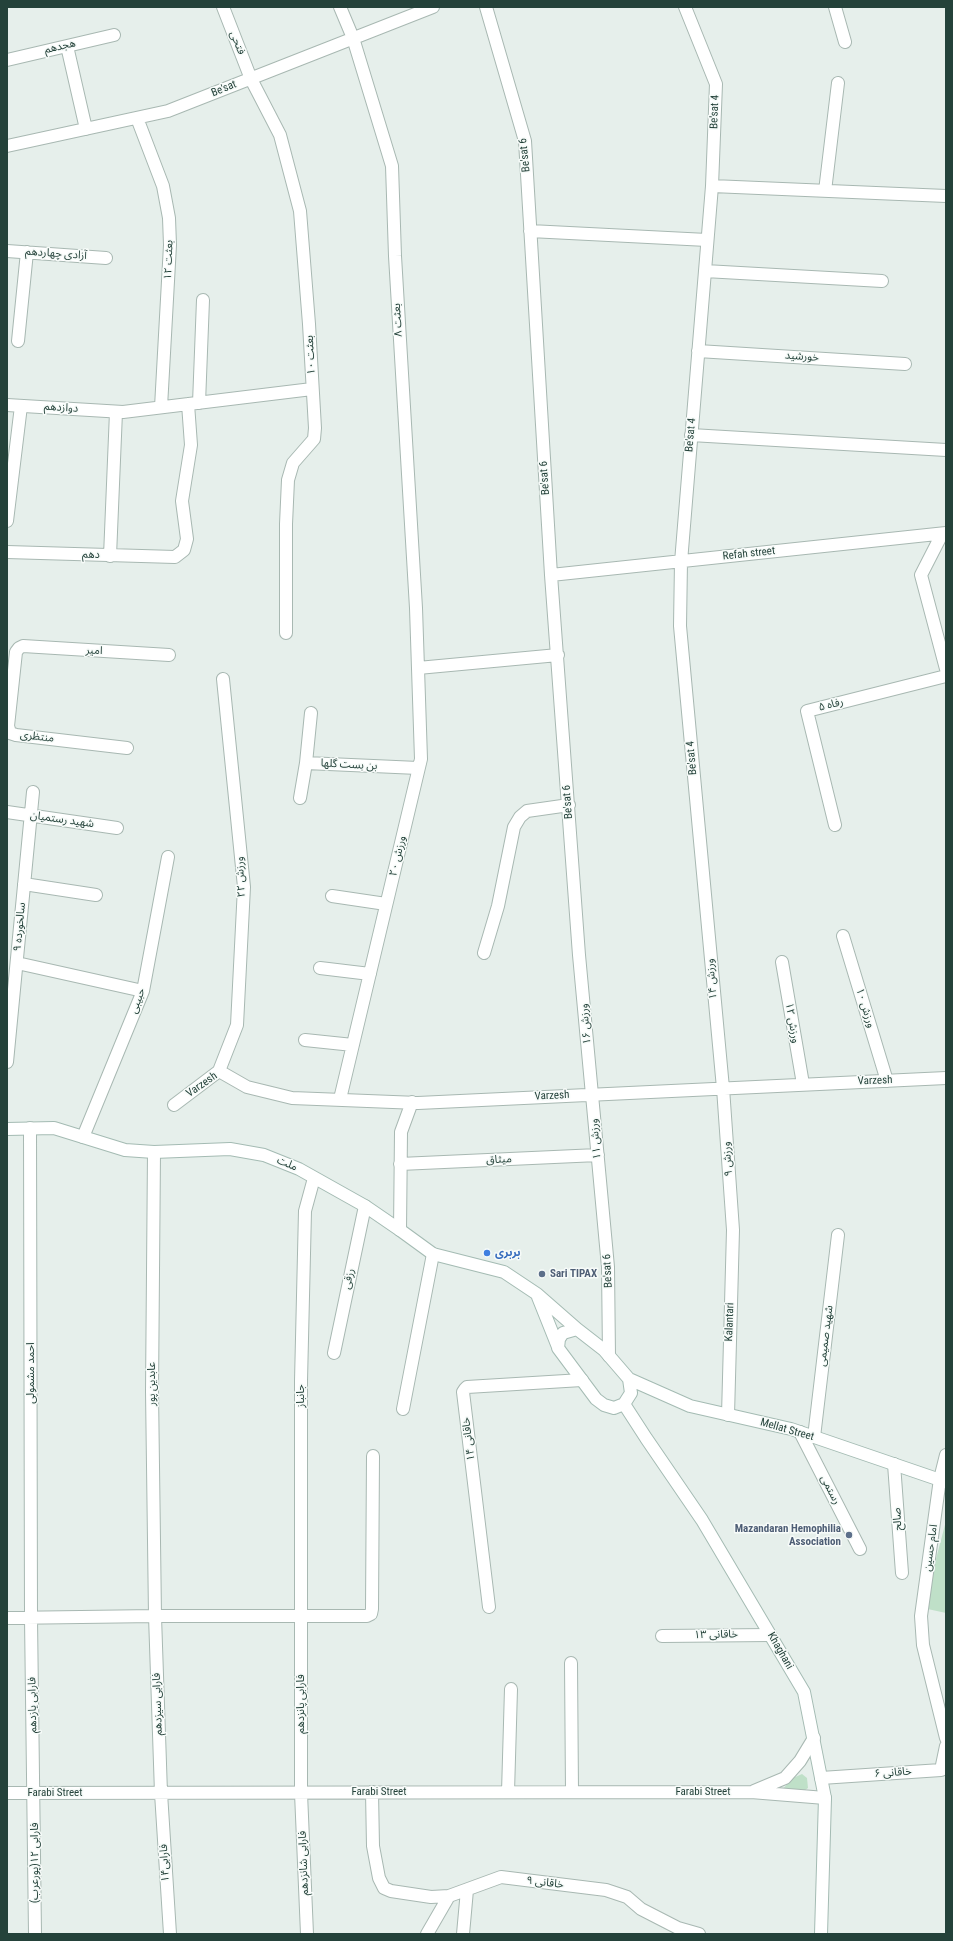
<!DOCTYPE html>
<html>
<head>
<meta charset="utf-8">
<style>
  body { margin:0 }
  #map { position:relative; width:953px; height:1941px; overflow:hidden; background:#e6efeb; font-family:"Roboto Condensed",sans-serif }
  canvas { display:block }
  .frame { position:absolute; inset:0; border:8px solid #24423a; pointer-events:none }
</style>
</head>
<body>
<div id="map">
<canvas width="953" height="1941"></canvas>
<div class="frame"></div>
</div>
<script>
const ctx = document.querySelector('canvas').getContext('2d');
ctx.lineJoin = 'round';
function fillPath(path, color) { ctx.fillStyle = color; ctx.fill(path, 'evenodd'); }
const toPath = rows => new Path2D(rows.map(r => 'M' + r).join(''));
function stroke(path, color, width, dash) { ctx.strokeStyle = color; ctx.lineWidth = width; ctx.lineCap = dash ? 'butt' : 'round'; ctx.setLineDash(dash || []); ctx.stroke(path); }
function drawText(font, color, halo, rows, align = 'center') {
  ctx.font = font + ' "Roboto Condensed","Noto Sans Arabic",sans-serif'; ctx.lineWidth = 3; ctx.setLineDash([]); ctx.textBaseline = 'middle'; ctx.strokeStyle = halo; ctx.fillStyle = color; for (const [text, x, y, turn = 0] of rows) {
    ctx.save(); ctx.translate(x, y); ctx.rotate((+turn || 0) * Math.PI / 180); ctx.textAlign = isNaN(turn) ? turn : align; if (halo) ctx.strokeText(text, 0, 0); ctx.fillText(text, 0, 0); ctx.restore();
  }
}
fillPath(toPath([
  [946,1521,946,1613,923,1608],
  [802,1774,807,1778,808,1788,801,1793,780,1792,793,1778]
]), '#bfe0c8');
const street = toPath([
  [223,7,251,79,280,135,300,211,309,324,315,428,314,439,293,463,288,480,286,524,286,633],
  [486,7,525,141,551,575,579,955,608,1267,609,1356],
  [685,7,716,84,712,186,681,562,680,626,723,1088,733,1230,728,1415],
  [835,7,845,42],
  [67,46,86,129],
  [7,60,114,35],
  [137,118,163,186,169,218,170,245,161,407],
  [7,146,168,111,433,7],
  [712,186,946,196],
  [825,191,838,83],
  [530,231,707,240],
  [7,251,106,258],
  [705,271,882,281],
  [18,341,27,252],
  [698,351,905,364],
  [199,403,203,300],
  [7,405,123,412,312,389],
  [691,435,946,450],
  [7,521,21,406],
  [942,534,921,575,946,669],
  [7,552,175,557,184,550,187,539,182,501,191,445,188,404],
  [110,556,116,412],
  [551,575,946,533],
  [418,668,558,655],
  [311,713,306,763,418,768],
  [127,748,16,735,10,733,8,726,16,652,19,648,23,646,169,655],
  [300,798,306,763],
  [7,812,117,828],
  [835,825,807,711,946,676],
  [24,884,96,895],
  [332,896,386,904],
  [843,936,887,1081],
  [484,953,498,906,514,827,520,817,527,811,569,805],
  [782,962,803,1084],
  [17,963,143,991],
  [320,968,370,974],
  [305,1040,353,1045],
  [7,1062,33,792],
  [219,1071,237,1025,244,887,223,679],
  [340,1099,421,759,416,608,395,256,392,166,353,38,340,7],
  [174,1105,219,1071,247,1087,292,1098,418,1103,946,1078],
  [30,1128,31,1618,35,1934],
  [83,1137,143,991,168,857],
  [154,1152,152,1391,155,1616,161,1793,170,1934],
  [400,1164,598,1155],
  [400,1230,401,1132,412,1102],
  [334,1353,365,1206],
  [403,1409,433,1254],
  [800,1432,860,1549],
  [814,1437,838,1235],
  [946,1455,940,1479,921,1616,923,1645,946,1738],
  [894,1464,902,1573],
  [489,1607,463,1392,465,1389,467,1387,582,1380],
  [7,1618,155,1616,367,1616,371,1614,372,1609,373,1456],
  [662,1636,770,1635],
  [571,1663,572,1792],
  [821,1778,941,1770,946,1746],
  [754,1791,785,1778,800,1761,814,1738],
  [372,1792,373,1846,379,1878,384,1888,391,1891,431,1897,449,1896,501,1877,606,1890,627,1897,641,1909,678,1928,699,1934],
  [508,1792,511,1689],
  [7,1793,751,1792,825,1798],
  [307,1934,301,1793,301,1381,305,1211,314,1178],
  [427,1934,449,1896],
  [463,1934,467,1890]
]);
const secondary = toPath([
  [7,1129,54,1128,125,1150,154,1152,230,1149,264,1155,299,1169,365,1206,400,1230,433,1254,504,1272,537,1294,577,1329],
  [538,1297,558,1347],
  [577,1329,604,1350,629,1379,631,1393,624,1404,614,1408,604,1405,596,1399,558,1348,559,1339,563,1333,577,1329],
  [629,1379,690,1406,791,1429,946,1482],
  [624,1404,646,1438,702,1520,804,1692,825,1798,821,1934]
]);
stroke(street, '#a8b8b2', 14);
stroke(secondary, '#a4bbb3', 14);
stroke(street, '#fff', 12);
stroke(secondary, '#fff', 12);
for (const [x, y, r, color] of [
  [487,1253,4,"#3f7fe0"],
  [542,1274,4,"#5c6f8a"],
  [849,1535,4,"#5c6f8a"]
]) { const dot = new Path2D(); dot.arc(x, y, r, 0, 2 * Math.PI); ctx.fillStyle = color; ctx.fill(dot); stroke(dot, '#f7fbf9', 1.5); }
drawText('11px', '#24423a', '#f7fbf9', [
  ["فتحی",237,43,68],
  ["هجدهم",60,47,-13],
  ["Be'sat",224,89,-22],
  ["Be'sat 4",715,112,-88],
  ["Be'sat 6",525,155,-96],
  ["آزادی چهاردهم",56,254,4],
  ["بعثت ۱۲",169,260,-88],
  ["بعثت ٨",398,320,-93],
  ["بعثت ۱۰",311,355,-93],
  ["خورشید",802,357,4],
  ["دوازدهم",61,408,4],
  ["Be'sat 4",691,435,-85],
  ["Be'sat 6",545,478,-94],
  ["Refah street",749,554,-6],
  ["دهم",91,555,2],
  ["امیر",94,651,3],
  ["رفاه ۵",831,705,-14],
  ["منتظری",37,737,7],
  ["Be'sat 4",692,758,-95],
  ["بن بست گلها",349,765,3],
  ["Be'sat 6",568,802,-94],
  ["شهید رستمیان",62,820,8],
  ["ورزش ۲۰",398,856,-77],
  ["ورزش ۲۲",241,877,-93],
  ["سالخورده ۹",20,927,-85],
  ["ورزش ۱۴",712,979,-95],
  ["حبیبی",138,1001,-70],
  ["ورزش ۱۰",865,1008,73],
  ["ورزش ۱۲",792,1023,80],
  ["ورزش ۱۶",586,1024,-95],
  ["Varzesh",875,1081,-2],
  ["Varzesh",202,1085,-35],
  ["Varzesh",552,1096,-3],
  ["ورزش ۱۱",596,1139,-95],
  ["ورزش ۹",728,1159,-94],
  ["میثاق",499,1160,-3],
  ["ملت",287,1164,23],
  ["Be'sat 6",608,1271,-93],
  ["رزقی",349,1279,-78],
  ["Kalantari",730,1322,-88],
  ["شهید صمیمی",826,1336,-83],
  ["احمد مشمولی",31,1373,-90],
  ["عابدین پور",152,1384,-90],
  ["جانباز",301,1396,-90],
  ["Mellat Street",787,1430,16],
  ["خاقانی ۱۴",469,1439,-97],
  ["رستمی",830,1490,63],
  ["صالح",898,1519,-94],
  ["امام حسین",931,1548,-82],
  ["خاقانی ۱۳",716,1635,-1],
  ["Khaghani",780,1651,60],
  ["فارابی سیزدهم",158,1704,-92],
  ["فارابی پانزدهم",301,1704,-90],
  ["فارابی یازدهم",33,1705,-91],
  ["خاقانی ۶",893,1773,-4],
  ["Farabi Street",379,1792],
  ["Farabi Street",703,1792],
  ["Farabi Street",55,1793],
  ["فارابی ۱۲(پورعرب)",35,1863,-90],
  ["فارابی۱۴‌",165,1863,-93],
  ["فارابی شانزدهم",304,1863,-92],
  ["خاقانی ٩",545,1883,7]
]);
drawText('bold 11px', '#366cbe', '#f7fbf9', [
  ["بربری",495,1253]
], 'left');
drawText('bold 11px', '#4e5e75', '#f7fbf9', [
  ["Sari TIPAX",550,1274],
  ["Mazandaran Hemophilia",841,1529,"right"],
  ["Association",841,1542,"right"]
], 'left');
</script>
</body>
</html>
